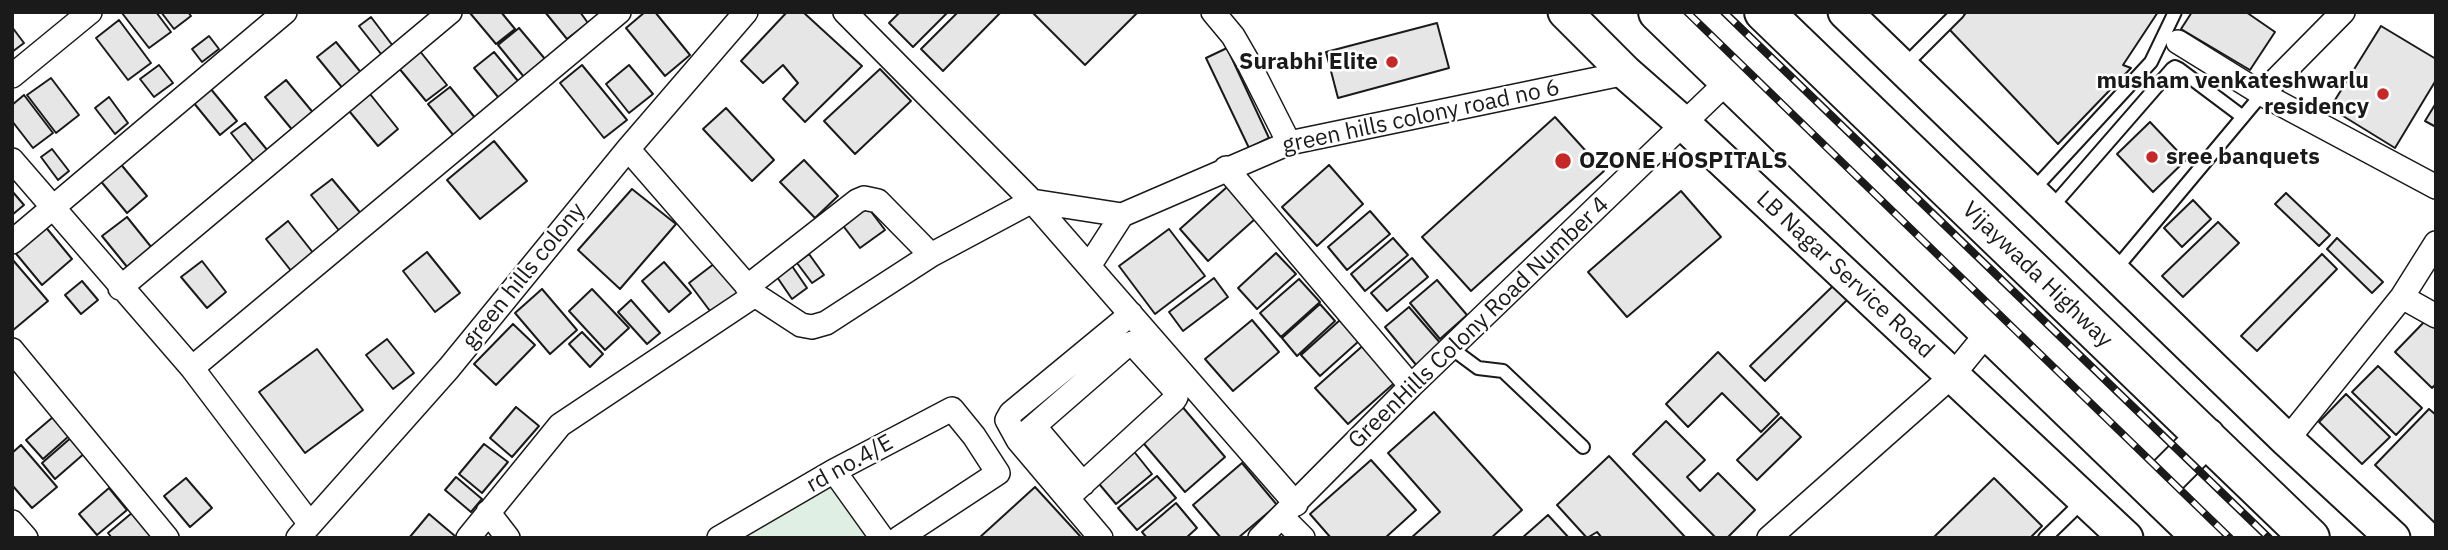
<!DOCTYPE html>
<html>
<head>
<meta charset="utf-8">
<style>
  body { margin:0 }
  #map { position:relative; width:2448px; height:550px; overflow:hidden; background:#fff; font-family:"IBM Plex Sans",sans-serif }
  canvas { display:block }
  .frame { position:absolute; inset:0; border:14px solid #1a1a1a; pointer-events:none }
</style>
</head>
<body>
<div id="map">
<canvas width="2448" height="550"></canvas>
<div class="frame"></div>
</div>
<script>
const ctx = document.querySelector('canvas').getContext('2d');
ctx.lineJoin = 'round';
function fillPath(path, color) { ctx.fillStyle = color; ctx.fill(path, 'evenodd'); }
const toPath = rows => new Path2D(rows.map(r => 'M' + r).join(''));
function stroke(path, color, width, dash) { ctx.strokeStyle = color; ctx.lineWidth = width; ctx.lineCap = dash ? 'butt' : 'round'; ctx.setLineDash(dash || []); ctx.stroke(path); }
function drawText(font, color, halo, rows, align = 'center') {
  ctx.font = font + ' "IBM Plex Sans",sans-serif'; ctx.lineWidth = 5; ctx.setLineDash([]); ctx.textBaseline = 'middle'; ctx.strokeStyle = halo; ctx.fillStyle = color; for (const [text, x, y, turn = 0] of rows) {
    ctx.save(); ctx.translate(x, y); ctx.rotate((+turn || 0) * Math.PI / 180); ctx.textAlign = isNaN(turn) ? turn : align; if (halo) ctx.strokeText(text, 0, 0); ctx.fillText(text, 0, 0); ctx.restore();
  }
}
const green = toPath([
  [830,481,871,538,731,538,830,481]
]);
fillPath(green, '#e0efe3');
stroke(green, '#6a6a6a', 2);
const building = toPath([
  [156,12,171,32,149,48,122,13,156,12],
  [161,12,188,12,191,16,174,29,161,12],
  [501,12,515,29,496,44,470,13,501,12],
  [545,12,580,12,588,23,567,39,545,12],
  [645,12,655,12,690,55,665,76,626,28,645,12],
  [787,12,803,12,862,66,805,122,783,99,798,83,783,65,763,83,741,61,787,12],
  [900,12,948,12,913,47,889,23,900,12],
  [958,12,1001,12,943,71,921,49,958,12],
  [1032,12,1138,12,1085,65,1032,12],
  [1967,12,2158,12,2123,65,2131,68,2058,144,1949,29,1967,12],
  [2192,12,2246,12,2275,32,2250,70,2181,29,2192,12],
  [371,17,396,50,385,59,359,26,371,17],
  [119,20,151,63,128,80,96,38,119,20],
  [1437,23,1449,68,1338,98,1326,52,1437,23],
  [2381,26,2436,59,2436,80,2395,148,2330,108,2381,26],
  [12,27,24,43,12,52,12,27],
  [519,28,545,59,524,77,498,45,519,28],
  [209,36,219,49,202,62,192,49,209,36],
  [336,42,363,75,344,90,317,57,336,42],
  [1227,48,1269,138,1249,148,1206,58,1227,48],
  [419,50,447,85,426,101,398,67,419,50],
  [494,52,523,87,503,103,474,68,494,52],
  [159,65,173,83,154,97,140,79,159,65],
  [582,65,627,120,604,138,560,83,582,65],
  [629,65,653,94,629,113,606,84,629,65],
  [880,69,911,101,855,154,824,121,880,69],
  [51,78,79,115,56,133,27,95,51,78],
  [286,80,315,115,294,132,265,97,286,80],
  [450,87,476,119,454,136,428,104,450,87],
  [210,88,237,121,220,135,193,102,210,88],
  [366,89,398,129,378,146,345,106,366,89],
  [24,95,53,133,33,148,12,121,12,105,24,95],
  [109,97,128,123,115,134,95,108,109,97],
  [2436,103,2436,127,2425,121,2436,103],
  [726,108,774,160,752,181,703,129,726,108],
  [1555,117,1604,171,1471,291,1422,237,1555,117],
  [2150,122,2186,160,2153,192,2117,154,2150,122],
  [245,123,268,151,254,162,231,133,245,123],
  [494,141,527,181,480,219,447,180,494,141],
  [52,149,69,171,58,180,41,157,52,149],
  [804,160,838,196,815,218,780,182,804,160],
  [119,162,147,196,127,213,99,179,119,162],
  [1329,165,1363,204,1317,246,1282,207,1329,165],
  [332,179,363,216,341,233,311,195,332,179],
  [1227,187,1255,219,1208,261,1180,229,1227,187],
  [632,189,676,224,620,289,578,250,632,189],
  [12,191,24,205,12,215,12,191],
  [1681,191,1721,237,1627,317,1588,272,1681,191],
  [2286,193,2330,235,2319,246,2275,204,2286,193],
  [2193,200,2211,219,2182,247,2164,228,2193,200],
  [866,205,885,230,860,248,841,223,866,205],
  [1370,211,1390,234,1347,270,1328,247,1370,211],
  [127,217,156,253,132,273,102,236,127,217],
  [288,221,314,254,292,272,266,239,288,221],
  [2218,222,2239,243,2183,297,2162,276,2218,222],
  [44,225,72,259,42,285,13,250,44,225],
  [1169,229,1205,276,1155,314,1119,266,1169,229],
  [1393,238,1408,255,1365,291,1351,274,1393,238],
  [2337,238,2383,282,2372,293,2327,249,2337,238],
  [427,252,460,293,435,312,403,271,427,252],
  [1276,253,1296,274,1257,309,1238,288,1276,253],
  [809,254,824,275,812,283,797,263,809,254],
  [2322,254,2337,269,2257,351,2241,336,2322,254],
  [1412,258,1428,277,1387,311,1371,293,1412,258],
  [12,259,48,301,12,331,12,259],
  [719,260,743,293,713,315,689,283,719,260],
  [202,261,226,292,207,308,181,277,202,261],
  [664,262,691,293,669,312,642,281,664,262],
  [792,266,807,288,792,299,777,277,792,266],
  [1214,278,1228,297,1183,331,1169,312,1214,278],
  [1299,279,1320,302,1281,337,1260,313,1299,279],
  [1437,280,1467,315,1440,339,1410,303,1437,280],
  [82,281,98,300,81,314,65,295,82,281],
  [1834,285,1848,299,1765,381,1750,366,1834,285],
  [542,289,577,330,550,354,515,313,542,289],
  [592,289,629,328,605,350,569,311,592,289],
  [631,300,660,333,647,344,618,312,631,300],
  [1320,304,1335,321,1297,356,1282,338,1320,304],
  [1409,307,1442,345,1417,366,1385,327,1409,307],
  [1252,320,1279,352,1233,391,1205,359,1252,320],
  [1340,320,1359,341,1320,376,1301,355,1340,320],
  [2426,320,2436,329,2436,384,2432,388,2395,352,2426,320],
  [513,324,535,345,496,385,474,364,513,324],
  [582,332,603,354,590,367,569,344,582,332],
  [387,339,414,373,393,389,366,355,387,339],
  [1367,342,1400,378,1348,424,1315,388,1367,342],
  [317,349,363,410,305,453,259,392,317,349],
  [1718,352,1779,414,1761,432,1722,393,1688,427,1666,404,1718,352],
  [2378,366,2422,408,2396,435,2352,392,2378,366],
  [2346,394,2390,437,2362,464,2319,422,2346,394],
  [1180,404,1225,457,1185,492,1139,438,1180,404],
  [516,407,539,426,512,457,490,438,516,407],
  [2429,409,2436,415,2436,524,2375,465,2429,409],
  [1434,412,1522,510,1491,538,1411,538,1440,512,1388,453,1434,412],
  [53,417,69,436,43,459,26,440,53,417],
  [1781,417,1801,437,1757,480,1737,460,1781,417],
  [1666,421,1705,460,1687,477,1700,491,1718,473,1755,510,1727,538,1716,538,1633,454,1666,421],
  [73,436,86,452,55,479,42,463,73,436],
  [484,444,508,462,482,493,459,474,484,444],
  [21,445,57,487,32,508,12,485,12,453,21,445],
  [1132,449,1152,474,1116,504,1095,479,1132,449],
  [1609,456,1686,538,1602,538,1597,532,1587,538,1557,505,1609,456],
  [1371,460,1416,510,1385,538,1331,538,1310,514,1371,460],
  [1242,463,1277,505,1238,538,1221,538,1193,505,1242,463],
  [1157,476,1176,498,1137,530,1118,508,1157,476],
  [456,477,482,499,471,512,445,490,456,477],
  [186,478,212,508,190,527,164,496,186,478],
  [1994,478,2042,526,2030,538,1933,538,1994,478],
  [1035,487,1080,536,1078,538,979,538,1035,487],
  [109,488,127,510,97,535,79,514,109,488],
  [1176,503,1197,528,1186,538,1147,538,1142,532,1176,503],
  [133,512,154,538,112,538,108,533,133,512],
  [429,514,455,536,454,538,409,538,429,514],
  [1548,515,1569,538,1522,538,1548,515]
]);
fillPath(building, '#e6e6e6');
stroke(building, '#1a1a1a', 2);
const lane = toPath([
  [1903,67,1958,12],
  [2032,191,2151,62,2175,12],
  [2051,208,2172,69,2175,67,2179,69,2243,117],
  [2114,271,2262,94],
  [1451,348,1478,368,1503,371,1583,447],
  [2045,538,2084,500]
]);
const street = toPath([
  [845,12,1032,201,1296,504],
  [1213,12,1233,36,1248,62,1289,143],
  [2178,42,2262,94,2436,187],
  [12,76,90,12],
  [2262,94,2343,12],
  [628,149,755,295,801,325,812,327,826,323,931,255,1032,201,1122,215],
  [12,160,192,368,310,524],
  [1226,168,1411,386],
  [12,242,285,12],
  [1089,266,1122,215,1289,143,1626,73],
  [747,287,857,201,864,198,878,201,931,255],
  [120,288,450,12],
  [2402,297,2436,316],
  [12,350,167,538],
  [192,368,619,12],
  [1034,426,1083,484],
  [1018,440,1126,346,1132,343,1173,388,1176,397,1174,400,1067,498],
  [2287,440,2402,297,2436,243],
  [834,471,882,538],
  [488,512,508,538],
  [1282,517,1303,538],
  [12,522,26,538],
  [298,538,449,368,628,149,746,12],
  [468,538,560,425,755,295],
  [719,538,834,471,952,409,974,436,998,473,899,538],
  [1101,538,1018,440,1007,420,1011,413,1131,314],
  [1260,538,1411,386,1729,80],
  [1769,538,1952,376,1988,332]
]);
const secondary = toPath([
  [1565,12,1626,73,1684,124,2126,538],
  [1845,12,2287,440,2393,538]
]);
const highway = toPath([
  [1658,12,2203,538],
  [1764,12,2310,538],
  [2154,489,2206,437]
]);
stroke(lane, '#1a1a1a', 16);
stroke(street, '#1a1a1a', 26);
stroke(secondary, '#1a1a1a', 37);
stroke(highway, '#1a1a1a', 42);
stroke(lane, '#fff', 12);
stroke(street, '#fff', 23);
stroke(secondary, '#fff', 33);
stroke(highway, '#fff', 38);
const rail = toPath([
  [1687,12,2230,538],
  [1724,12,2269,538]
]);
stroke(rail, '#1a1a1a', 8);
stroke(rail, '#fff', 5, [16]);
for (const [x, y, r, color] of [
  [1392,62,7,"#c62828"],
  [2383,94,7,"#c62828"],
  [2152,157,7,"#c62828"],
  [1563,161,9,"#c62828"]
]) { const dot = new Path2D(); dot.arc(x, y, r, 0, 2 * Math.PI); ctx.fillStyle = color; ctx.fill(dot); stroke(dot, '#fff', 2.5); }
drawText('bold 23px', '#1a1a1a', '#fff', [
  ["Surabhi Elite",1378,62],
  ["musham venkateshwarlu",2369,81],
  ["residency",2369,107],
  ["sree banquets",2166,157,"left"],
  ["OZONE HOSPITALS",1579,161,"left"]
], 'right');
drawText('23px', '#1a1a1a', '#fff', [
  ["green hills colony road no 6",1421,117,-12],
  ["LB Nagar Service Road",1845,275,43],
  ["Vijaywada Highway",2037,275,44],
  ["green hills colony",524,276,-51],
  ["GreenHills Colony Road Number 4",1479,323,-44],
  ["rd no.4/E",850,464,-29]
]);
</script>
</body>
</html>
